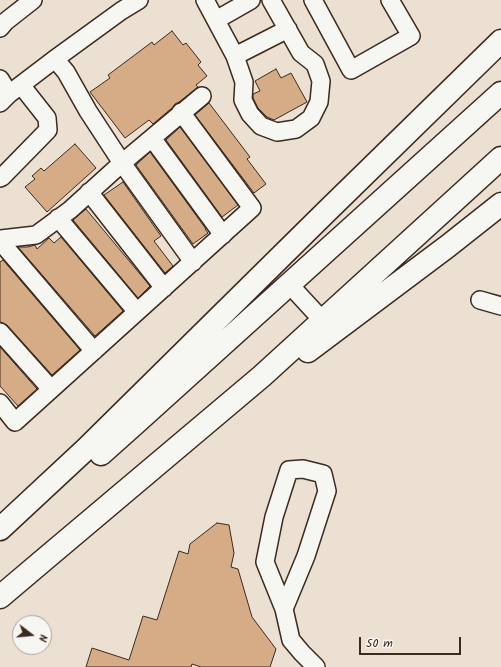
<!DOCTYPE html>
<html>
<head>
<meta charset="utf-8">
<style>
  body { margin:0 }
  #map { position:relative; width:501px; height:667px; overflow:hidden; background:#ece0d2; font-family:Kalam,sans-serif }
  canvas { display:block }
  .north { position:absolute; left:12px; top:615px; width:40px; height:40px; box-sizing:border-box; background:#f6f6f2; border:1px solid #aba49d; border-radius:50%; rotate:106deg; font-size:11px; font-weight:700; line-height:16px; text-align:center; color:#3b2a1e }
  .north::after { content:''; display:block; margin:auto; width:14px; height:18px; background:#3b2a1e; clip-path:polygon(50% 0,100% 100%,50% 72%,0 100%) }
  .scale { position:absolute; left:359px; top:637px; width:102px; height:18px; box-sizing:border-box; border:2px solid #3b2a1e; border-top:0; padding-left:5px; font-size:12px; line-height:14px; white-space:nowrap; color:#3b2a1e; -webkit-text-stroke:3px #f6f6f2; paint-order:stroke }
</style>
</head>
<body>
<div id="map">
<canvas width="501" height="667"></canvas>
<div class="north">N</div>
<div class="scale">50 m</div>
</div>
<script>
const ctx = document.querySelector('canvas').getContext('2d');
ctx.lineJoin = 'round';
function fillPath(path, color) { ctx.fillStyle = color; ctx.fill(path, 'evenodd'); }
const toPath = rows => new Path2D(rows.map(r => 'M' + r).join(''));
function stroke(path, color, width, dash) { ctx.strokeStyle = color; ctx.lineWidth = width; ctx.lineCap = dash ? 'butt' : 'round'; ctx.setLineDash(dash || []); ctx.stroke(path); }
const building = toPath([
  [172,31,183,45,186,43,201,62,198,65,207,76,196,85,198,87,179,102,175,104,172,108,153,124,149,120,125,138,90,92,110,78,108,75,152,42,154,45,172,31],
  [276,69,281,78,291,73,307,102,274,120,267,117,258,108,253,98,253,94,260,91,255,81,276,69],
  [209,103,250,157,247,159,266,184,254,193,195,115,209,103],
  [180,127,238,205,222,217,166,140,180,127],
  [75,144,96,168,47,212,25,187,35,179,32,176,41,168,44,171,75,144],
  [150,152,206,229,205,229,208,233,193,244,136,165,150,152],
  [123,182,161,236,154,241,173,266,165,273,104,195,123,182],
  [86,209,150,286,138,298,73,220,86,209],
  [61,237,123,311,95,336,18,247,28,247,35,245,37,249,49,238,54,243,61,237],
  [3,260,80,350,52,375,7,325,3,323,0,322,0,262,3,260],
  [0,347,37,389,18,406,0,386,0,347],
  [217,523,229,525,234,553,231,567,238,569,252,617,276,649,270,667,201,667,192,664,191,667,86,667,92,648,129,660,143,616,157,620,179,551,188,554,190,544,217,523]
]);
fillPath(building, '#d5ac86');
stroke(building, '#3b2a1e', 1);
const minor = toPath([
  [205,0,235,56,244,82,243,100,250,114,261,126,277,132,296,129,311,118,319,102,321,81,315,64,301,53,271,0],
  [313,0,351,70,411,36,390,0],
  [216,20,251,0],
  [0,28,5,22,33,0],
  [235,56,288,29],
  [55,59,66,72,88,111,122,163,193,262],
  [0,79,9,94],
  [0,103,9,94,55,59,121,11,139,0],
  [152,138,223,235],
  [0,178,2,177,48,130,47,118,21,85],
  [89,192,164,288],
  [58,218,137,312],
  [0,239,36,235,70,210,122,163,202,96],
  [0,241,94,351],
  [289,284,323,321],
  [480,300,501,306],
  [0,332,51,389],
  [0,403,15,422,252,208,181,112],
  [284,609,265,562,274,517,289,470,303,469,323,474,327,491,306,556,284,609,291,640,302,653,316,667]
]);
const highway = toPath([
  [308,351,448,246,501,204],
  [101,454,139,420,501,93],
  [0,529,86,449,326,212,501,41],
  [0,597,39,564,262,376,501,158]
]);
stroke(minor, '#3b2a1e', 20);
stroke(highway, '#3b2a1e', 25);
stroke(minor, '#f6f6f2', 17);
stroke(highway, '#f6f6f2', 22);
</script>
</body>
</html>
